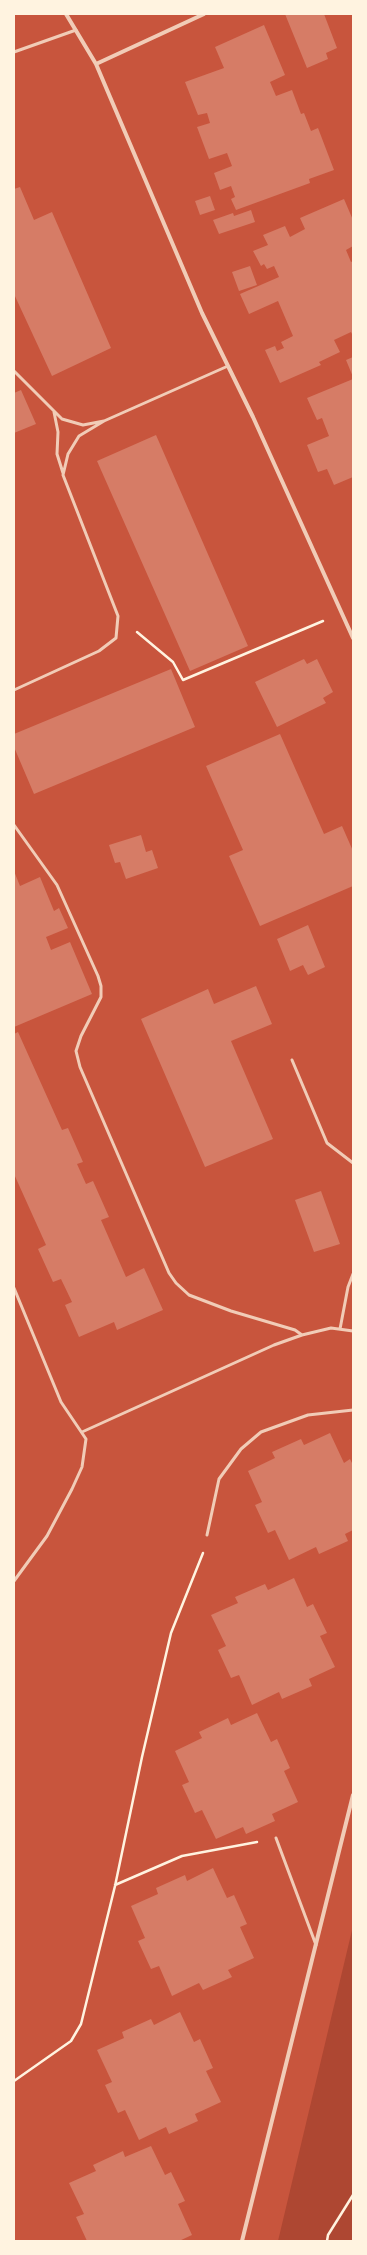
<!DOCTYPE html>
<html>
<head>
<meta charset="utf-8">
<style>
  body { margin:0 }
  #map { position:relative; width:367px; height:2255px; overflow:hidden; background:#c8553d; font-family:"Work Sans",sans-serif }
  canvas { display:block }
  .frame { position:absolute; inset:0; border:15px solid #fff3e0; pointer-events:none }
</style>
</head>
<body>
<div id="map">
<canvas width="367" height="2255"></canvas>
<div class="frame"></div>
</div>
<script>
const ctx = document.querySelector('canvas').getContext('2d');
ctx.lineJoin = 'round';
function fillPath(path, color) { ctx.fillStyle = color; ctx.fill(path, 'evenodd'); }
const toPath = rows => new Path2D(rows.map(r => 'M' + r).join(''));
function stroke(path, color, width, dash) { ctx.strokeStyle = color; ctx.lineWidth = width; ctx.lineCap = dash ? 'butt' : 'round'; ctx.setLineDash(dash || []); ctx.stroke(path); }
fillPath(toPath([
  [353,1926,353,2241,278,2241]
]), '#ae4732');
fillPath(toPath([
  [285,14,324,14,337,48,326,53,328,59,307,68],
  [264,25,285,75,270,82,276,96,292,90,301,114,304,113,311,131,318,128,334,170,309,179,310,183,236,210,231,199,235,197,231,186,220,190,214,173,232,166,227,153,209,159,197,127,210,123,207,113,198,115,185,82,224,68,215,47],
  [20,187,34,220,52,212,111,348,52,376,14,294,14,189],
  [210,196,215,210,200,215,195,201],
  [344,199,353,220,353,246,346,250,351,262,353,261,353,336,351,332,334,340,340,352,319,362,321,365,280,383,265,350,275,346,277,351,284,348,281,342,293,336,278,301,249,314,240,294,279,277,274,266,267,269,264,264,261,266,253,251,268,245,263,235,285,226,290,237,305,229,300,218],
  [251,210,255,222,219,234,213,220,233,213,234,216],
  [250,266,257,285,239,291,232,272],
  [353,357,353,377,346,360],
  [353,379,353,477,334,485,327,469,318,472,307,445,329,436,322,418,317,420,307,398],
  [21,390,36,424,14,433,14,393],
  [156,435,248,646,190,671,97,461],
  [304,659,307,664,317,659,333,692,323,698,326,703,277,727,255,682],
  [171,669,195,727,34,794,14,747,14,734],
  [280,734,324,834,342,826,353,851,353,886,260,926,229,856,243,850,206,766],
  [141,835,146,852,152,850,158,868,126,879,120,862,115,863,109,845],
  [14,871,20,886,40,877,54,911,59,908,68,928,46,937,51,950,70,942,92,994,14,1027],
  [308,925,325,967,308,975,303,965,290,971,277,939],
  [256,986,272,1024,231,1041,273,1139,205,1167,141,1019,208,989,214,1004],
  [18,1032,62,1130,68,1128,83,1162,77,1164,86,1184,93,1181,109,1217,101,1220,126,1277,144,1268,163,1310,117,1330,114,1322,79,1337,65,1305,72,1302,61,1279,53,1282,38,1249,46,1245,14,1174,14,1034],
  [321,1191,340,1244,314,1252,295,1200],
  [330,1433,344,1463,350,1459,353,1465,353,1530,345,1534,348,1541,319,1554,316,1547,289,1560,275,1530,268,1533,255,1505,262,1502,248,1471,275,1458,272,1452,301,1439,304,1445],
  [294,1578,307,1607,313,1604,327,1633,320,1636,335,1667,309,1679,312,1686,282,1699,279,1692,252,1705,239,1675,231,1678,218,1650,226,1646,211,1615,238,1603,235,1597,265,1584,268,1590],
  [257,1713,271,1742,277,1739,290,1768,284,1771,298,1802,272,1814,275,1821,246,1834,243,1827,216,1839,202,1810,195,1813,182,1785,189,1782,175,1751,202,1738,199,1732,228,1718,231,1725],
  [213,1868,227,1898,234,1895,247,1924,240,1927,254,1958,228,1970,232,1977,203,1990,199,1983,172,1996,159,1966,151,1969,138,1941,145,1938,131,1906,158,1894,156,1888,185,1875,187,1881],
  [180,2012,194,2042,200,2039,213,2068,206,2071,221,2102,195,2114,198,2121,169,2134,166,2127,139,2140,125,2110,118,2113,105,2085,112,2082,97,2050,124,2038,122,2032,151,2019,154,2025],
  [151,2146,165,2175,171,2172,185,2201,178,2204,192,2235,179,2241,87,2241,76,2217,84,2214,69,2183,96,2171,93,2165,123,2151,125,2157]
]), '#d67c66');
stroke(toPath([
  [137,632,173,662,183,680,323,621],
  [115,1885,182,1856,257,1842],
  [14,2081,71,2041,81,2024,115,1886,142,1757,171,1633,203,1553],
  [327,2241,328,2235,353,2195]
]), '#fff3e0', 2.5);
stroke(toPath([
  [14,52,76,30],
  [14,371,62,419,83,425,104,421,228,366],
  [54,412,58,432,57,454,63,473],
  [14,690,99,651,116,638,118,616,63,475,68,454,79,436,104,421],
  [14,825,57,885,98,976,101,986,101,997,81,1036,76,1051,80,1067,169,1273,176,1283,189,1295,231,1311,295,1330,302,1335],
  [292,1060,327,1143,353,1163],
  [14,1288,61,1402,86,1439,82,1467,72,1489,47,1536,14,1581],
  [340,1329,348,1287,353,1274],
  [82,1432,274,1345,302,1335,331,1328,353,1331],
  [207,1535,219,1479,241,1449,261,1432,308,1415,353,1410],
  [276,1838,316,1945]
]), '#f1ccb7', 3);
stroke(toPath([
  [66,14,96,64,202,313,253,417,353,638],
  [96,64,204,14],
  [242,2241,353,1795]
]), '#f1ccb7', 4);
</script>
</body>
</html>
